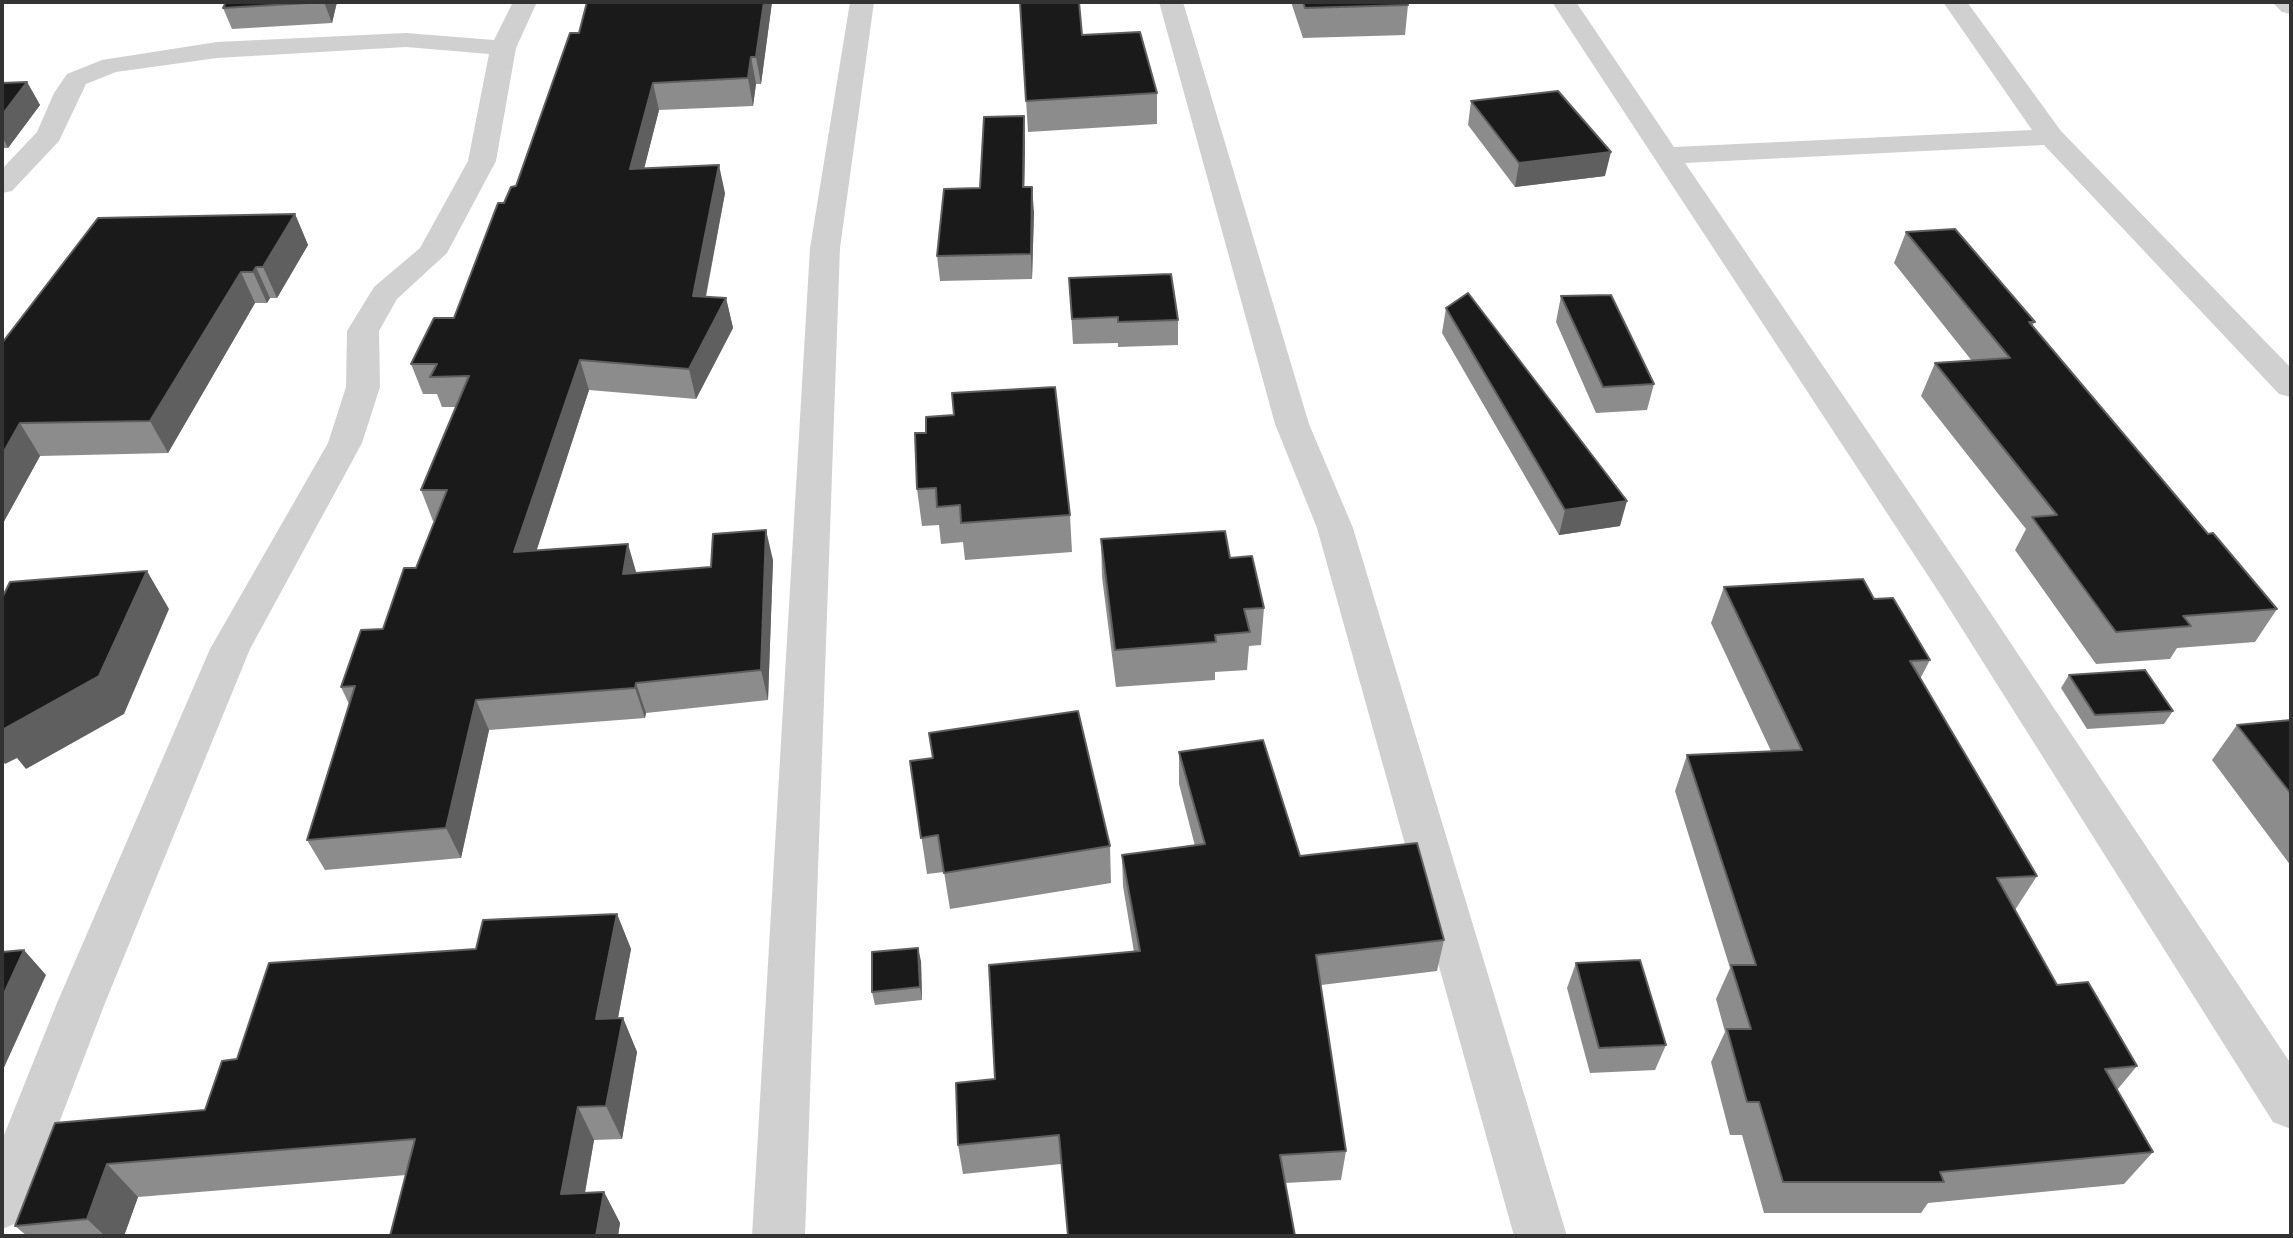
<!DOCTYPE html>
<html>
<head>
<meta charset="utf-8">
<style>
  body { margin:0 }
  #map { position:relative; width:2293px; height:1238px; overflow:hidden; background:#fff; font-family:"Fira Sans",sans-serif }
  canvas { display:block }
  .frame { position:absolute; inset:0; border:4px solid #333; pointer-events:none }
</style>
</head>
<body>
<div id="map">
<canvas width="2293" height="1238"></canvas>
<div class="frame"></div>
</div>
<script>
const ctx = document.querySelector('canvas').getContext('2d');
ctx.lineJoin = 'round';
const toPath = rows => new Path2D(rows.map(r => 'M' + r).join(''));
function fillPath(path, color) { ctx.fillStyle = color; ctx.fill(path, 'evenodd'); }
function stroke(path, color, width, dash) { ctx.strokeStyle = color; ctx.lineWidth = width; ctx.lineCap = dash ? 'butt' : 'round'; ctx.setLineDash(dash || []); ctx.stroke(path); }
fillPath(toPath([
  [513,2,537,2,516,48,496,161,447,253,397,299,379,331,380,387,362,443,250,649,105,1003,28,1204,20,1222,2,1229,2,1140,57,1003,210,649,328,443,346,387,347,331,374,287,420,248,468,161,489,54,406,47,217,58,116,72,86,84,59,141,12,191,2,193,2,169,37,132,54,93,67,74,102,60,217,42,406,33,494,40,513,2],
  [850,2,874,2,840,248,805,1236,752,1236,810,248,850,2],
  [1159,2,1183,2,1309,424,1353,528,1567,1236,1514,1236,1317,528,1275,424,1159,2],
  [1552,2,1576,2,1674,147,2032,130,1943,2,1967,2,2061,131,2291,368,2291,397,2279,394,2044,145,1685,163,1968,579,2291,1064,2291,1129,2273,1122,1942,597,1552,2],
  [2272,2,2291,2,2291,14,2282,12,2272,2]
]), '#d0d0d0');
fillPath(toPath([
  [226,2,337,2,332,23,232,29,223,8],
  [772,2,761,84,756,84,753,106,659,110,644,168,725,193,706,297,726,298,733,328,696,399,589,390,536,550,636,573,711,567,773,560,768,700,646,713,645,718,489,730,461,858,325,870,307,840,349,704,341,687,383,629,416,568,435,521,433,521,421,490,456,407,442,407,437,394,423,394,411,364,454,318,504,203,516,186,579,33],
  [1020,2,1082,35,1157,93,1157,124,1028,132],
  [1291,2,1407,2,1408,5,1405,35,1303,38],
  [27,82,40,105,8,148,2,148,2,83],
  [1471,101,1605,176,1515,187,1468,125],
  [1025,140,1024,187,1034,212,1032,279,940,281,937,256,980,188],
  [295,214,308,245,277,298,270,298,267,303,255,303,168,453,40,456,2,525,2,343],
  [1906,232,2035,322,2032,326,2208,534,2277,609,2255,642,2177,648,2170,659,2096,664,2015,550,2026,529,1921,396,1935,363,1972,361,1894,263],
  [1069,278,1178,320,1178,345,1118,347,1118,343,1073,344],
  [1561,296,1654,384,1647,410,1596,413,1556,322],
  [1446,308,1620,526,1559,535,1442,333],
  [954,415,1070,515,1072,552,965,560,963,542,941,544,939,525,922,526,917,489,926,433],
  [1101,539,1230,558,1264,608,1261,645,1249,646,1247,670,1215,672,1215,680,1116,687,1102,577],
  [1724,587,1874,599,1930,660,1920,679,2037,876,2015,910,2057,985,2137,1066,2117,1090,2153,1152,2124,1184,1928,1203,1921,1213,1764,1213,1742,1135,1730,1135,1711,1062,1725,1032,1716,999,1730,968,1675,791,1687,755,1771,751,1711,623],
  [2069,675,2173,711,2164,724,2087,729,2061,688],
  [2291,720,2291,866,2212,760,2237,725],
  [1179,752,1300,856,1444,940,1437,971,1321,985,1346,1151,1341,1180,1285,1183,1061,1164,963,1174,958,1145,995,1079,1134,952,1123,886,1122,855,1195,846,1179,784],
  [910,761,1110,846,1111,883,950,909,944,872,927,874],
  [617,914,631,949,618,1018,623,1018,637,1052,622,1139,594,1140,585,1193,604,1192,620,1223,618,1236,390,1236,406,1175,138,1197,124,1236,27,1236,15,1226,55,1123,205,1110,237,1059,476,949],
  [921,961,922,1000,875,1005,872,992],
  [1576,963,1666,1045,1655,1070,1590,1073,1567,988]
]), '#8c8c8c');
fillPath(toPath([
  [324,2,337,2,332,23],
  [764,2,772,2,761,84,756,57],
  [751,57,756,84,753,106,748,78],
  [27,82,40,105,8,148,2,136,2,115],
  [653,83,659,110,637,197,630,169],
  [1024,116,1025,140,1024,212,1023,187],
  [1611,152,1605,176,1515,187,1519,163],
  [719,165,725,193,700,325,693,296],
  [1032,187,1034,212,1032,279,1031,254],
  [295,214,308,245,277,298,263,267],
  [256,267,270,298,267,303,253,272],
  [241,272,255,303,168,453,150,421],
  [726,298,733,328,696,399,689,369],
  [580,360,589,390,526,583,514,552],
  [20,423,40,456,2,525,2,455],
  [1627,501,1620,526,1559,535,1565,510],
  [766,530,773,560,768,700,761,670],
  [628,544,637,575,623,574],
  [147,571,169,609,124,714,26,769,17,758,5,764,2,760,2,730],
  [636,683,646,713,645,718,635,688],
  [476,700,489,730,461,858,446,828],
  [617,914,631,949,611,1054,596,1019],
  [918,948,921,961,922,1000,920,987],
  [24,950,46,975,2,1072,2,998],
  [623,1018,637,1052,622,1139,606,1106],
  [578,1107,594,1140,579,1226,561,1194],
  [107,1164,138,1197,124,1236,105,1236,87,1219],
  [604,1192,620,1223,618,1236,596,1236]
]), '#5f5f5f');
const building = toPath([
  [226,2,324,2,223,8,226,2],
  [587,2,764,2,756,57,751,57,748,78,653,83,630,169,719,165,693,296,726,298,689,369,580,360,514,552,628,544,623,574,711,567,713,534,766,530,761,670,636,683,635,688,476,700,446,828,307,840,355,686,341,687,361,630,383,629,404,568,416,568,447,490,421,490,469,376,430,377,437,364,411,364,434,318,454,318,498,203,504,203,511,187,516,186,570,33,579,33,587,2],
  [1020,2,1079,2,1082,35,1140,32,1157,93,1026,101,1020,2],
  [1303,2,1407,2,1408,5,1305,8,1303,2],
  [27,82,2,115,2,83,27,82],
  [1558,91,1611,152,1519,163,1471,101,1558,91],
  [1024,116,1023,187,1032,187,1031,254,937,256,944,189,980,188,984,117,1024,116],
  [295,214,263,267,256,267,253,272,241,272,150,421,20,423,2,455,2,343,98,218,295,214],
  [1955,229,2035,322,2029,322,2208,534,2213,533,2277,609,2183,616,2191,626,2116,632,2032,517,2057,515,1935,363,2010,358,1906,232,1955,229],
  [1171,274,1178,320,1118,322,1118,317,1072,319,1069,278,1171,274],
  [1468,293,1627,501,1565,510,1446,308,1468,293],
  [1611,295,1654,384,1603,387,1561,296,1611,295],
  [1055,387,1070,515,961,523,960,505,937,507,936,488,917,489,915,433,926,433,926,417,954,415,952,393,1055,387],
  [1225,531,1230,558,1252,556,1264,608,1244,609,1250,632,1215,635,1216,642,1115,650,1101,539,1225,531],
  [147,571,99,676,2,730,2,598,10,582,147,571],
  [1863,579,1874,599,1893,598,1930,660,1910,661,2037,876,1997,878,2057,985,2088,982,2137,1066,2105,1069,2153,1152,1940,1172,1944,1182,1783,1182,1759,1102,1747,1102,1727,1029,1751,1029,1731,965,1756,965,1687,755,1802,750,1724,587,1863,579],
  [2145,670,2173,711,2095,715,2069,675,2145,670],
  [1078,711,1110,846,944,873,938,835,921,838,910,761,933,758,929,733,1078,711],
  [2291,720,2291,794,2237,725,2291,720],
  [1263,740,1300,856,1417,843,1444,940,1316,955,1346,1151,1280,1155,1295,1236,1068,1236,1059,1135,958,1145,956,1083,995,1079,989,965,1140,951,1122,855,1205,844,1179,752,1263,740],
  [617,914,596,1019,623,1018,606,1106,578,1107,561,1194,604,1192,596,1236,390,1236,415,1139,107,1164,87,1219,15,1226,55,1123,205,1110,222,1061,237,1059,269,963,476,949,483,920,617,914],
  [918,948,920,987,872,992,872,952,918,948],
  [24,950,2,998,2,952,24,950],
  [1640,960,1666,1045,1599,1048,1576,963,1640,960]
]);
fillPath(building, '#1a1a1a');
stroke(building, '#5f5f5f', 2);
</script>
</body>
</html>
